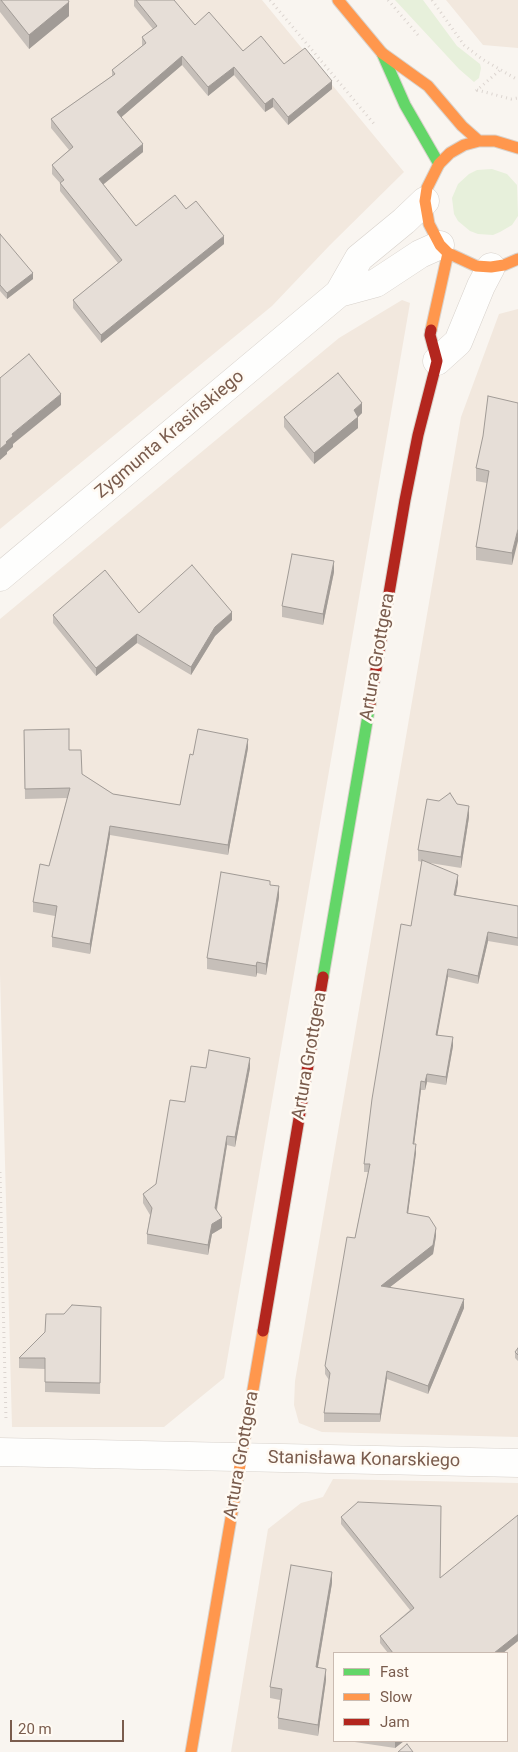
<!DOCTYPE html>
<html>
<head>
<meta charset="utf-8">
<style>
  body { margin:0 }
  #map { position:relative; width:518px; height:1752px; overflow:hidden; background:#f9f5f0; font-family:Roboto,sans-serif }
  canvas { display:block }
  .legend { position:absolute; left:333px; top:1652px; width:175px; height:90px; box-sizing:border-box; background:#fffaf3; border:1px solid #cabbb1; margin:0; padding:6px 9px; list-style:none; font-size:15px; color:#7a5c4d }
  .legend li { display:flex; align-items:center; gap:10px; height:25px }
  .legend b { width:25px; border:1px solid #cabbb1 }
  .scale { position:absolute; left:10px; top:1720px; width:114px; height:22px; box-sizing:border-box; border:2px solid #7a5c4d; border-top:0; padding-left:6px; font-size:15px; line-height:18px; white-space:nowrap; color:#7a5c4d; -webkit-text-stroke:4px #fffaf3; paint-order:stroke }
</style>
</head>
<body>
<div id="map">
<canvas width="518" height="1752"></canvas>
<ul class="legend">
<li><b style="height:6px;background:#63d668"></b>Fast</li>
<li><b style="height:6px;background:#ff974d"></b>Slow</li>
<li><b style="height:6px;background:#b3261e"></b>Jam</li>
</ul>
<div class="scale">20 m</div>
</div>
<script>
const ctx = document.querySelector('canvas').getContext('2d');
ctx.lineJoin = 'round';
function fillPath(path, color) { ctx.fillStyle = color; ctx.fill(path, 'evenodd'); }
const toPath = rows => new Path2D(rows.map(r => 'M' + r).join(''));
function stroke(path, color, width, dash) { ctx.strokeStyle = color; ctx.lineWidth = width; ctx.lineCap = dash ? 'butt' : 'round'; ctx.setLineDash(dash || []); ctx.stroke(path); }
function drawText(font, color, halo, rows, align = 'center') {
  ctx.font = font + ' Roboto,sans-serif'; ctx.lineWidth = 5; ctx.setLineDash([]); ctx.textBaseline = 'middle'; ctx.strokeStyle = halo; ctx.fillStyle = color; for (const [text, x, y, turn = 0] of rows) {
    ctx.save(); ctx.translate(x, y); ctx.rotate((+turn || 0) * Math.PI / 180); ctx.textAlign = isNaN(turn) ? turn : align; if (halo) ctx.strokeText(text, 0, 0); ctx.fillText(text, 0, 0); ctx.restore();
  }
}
fillPath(toPath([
  [0,0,262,0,404,172,330,245,272,306,0,529],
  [446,0,518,0,518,48,483,45],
  [402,300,410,303,224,1378,164,1427,12,1427,0,974,0,619,339,338],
  [518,309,518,1437,322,1432,299,1423,294,1405,295,1381,461,417,499,314],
  [333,1479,518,1483,518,1752,231,1752,268,1529,301,1503,323,1497],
  [334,1653,507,1653,507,1741,334,1741]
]), '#f2e8de');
fillPath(toPath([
  [395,0,423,0,457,46,480,64,481,68,479,78,474,82,459,69],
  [492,169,507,174,517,185,518,216,512,225,500,232,493,235,478,234,470,231,458,221,454,214,452,198,458,184,469,174,477,170]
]), '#e7f0db');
const street = toPath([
  [339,293,376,283,420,254,440,245],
  [437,361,458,342,481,286,491,267],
  [0,577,339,293,359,258,404,221,425,201],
  [0,1452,518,1463]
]);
const fast = toPath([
  [382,53,405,105,439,164],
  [323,977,370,704]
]);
const slow = toPath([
  [338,0,382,53,428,86,462,126,479,141],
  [518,148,495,141,479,141,464,145,450,153,439,164,427,188,425,201,429,224,440,245,448,253,476,266,491,267,504,265,518,259],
  [431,330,448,253],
  [191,1752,263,1331]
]);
const jam = toPath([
  [370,704,405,500,418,435,437,361,430,335,431,330],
  [263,1331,323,977]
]);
stroke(street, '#d7d1cb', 29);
stroke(fast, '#d9d2cb', 13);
stroke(slow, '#d9d2cb', 13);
stroke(jam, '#d9d2cb', 13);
stroke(toPath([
  [270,0,375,125],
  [388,0,418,35],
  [432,0,464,45,482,59,518,80],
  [477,90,511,99,518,98],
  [476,91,500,70],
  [0,1172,6,1420]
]), '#dcd5d0', 3, [1, 4]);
stroke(street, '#fefefd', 28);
stroke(fast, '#63d668', 11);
stroke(slow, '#ff974d', 11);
stroke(jam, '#b3261e', 11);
fillPath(toPath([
  [0,0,1,0,69,16,29,49,0,12],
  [134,0,174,0,195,25,243,51,284,64,332,89,288,125,273,107,265,112,234,75,208,96,182,65,121,117,143,152,103,184,136,226,186,209,224,244,101,343,73,308,73,300,118,263,60,191,60,183,52,174,52,165,69,150,51,128,51,119,112,76,112,70,142,46,142,37,153,29,134,6],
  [0,234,33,279,7,299,0,291],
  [518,403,512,565,476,560,476,547,487,483,476,481,476,468],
  [362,413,358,417,358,428,314,464,284,427,284,417],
  [334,572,323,625,282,617,282,606],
  [139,613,232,620,215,636,191,675,137,643,96,676,53,623,53,615],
  [24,730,69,750,82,774,113,794,180,805,193,755,248,748,228,855,110,835,90,954,52,947,52,937,55,916,33,912,33,902,49,866,67,798,25,799],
  [457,804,469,817,461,868,430,863,458,883,456,895,518,906,518,946,488,941,478,984,448,977,437,1035,453,1046,446,1085,427,1082,425,1090,421,1090,414,1144,416,1153,408,1213,436,1236,433,1254,390,1287,464,1308,428,1394,387,1379,380,1422,324,1422,324,1413,329,1380,325,1374,325,1366,355,1238,368,1172,364,1172,364,1164,411,926,422,862,418,861,418,850],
  [270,885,279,897,266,975,257,973,256,977,207,969,207,958],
  [206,1068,250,1068,235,1147,227,1145,217,1210,222,1228,212,1234,208,1255,147,1244,147,1234,150,1215,143,1203,143,1194,156,1184,185,1102],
  [101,1307,100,1394,45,1392,45,1369,19,1368,19,1358,64,1314],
  [518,1348,518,1361,515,1358,515,1352],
  [518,1515,518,1641,503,1653,388,1653,380,1643,380,1636,410,1610,341,1524,341,1517,440,1578],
  [332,1583,318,1667,326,1680,318,1736,278,1729,278,1718,280,1700,270,1698,270,1687],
  [348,1741,404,1741,395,1748]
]), '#c6bfb9');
fillPath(toPath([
  [69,2,69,16,29,49,29,35],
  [182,56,182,65,117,121,117,112],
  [234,67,234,75,208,96,208,87],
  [332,81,332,89,288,125,288,117],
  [273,98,273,107,265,112,265,104],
  [143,144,143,152,99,188,99,179],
  [224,236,224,244,101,343,101,335],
  [33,273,33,279,7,299,7,293],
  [61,394,61,405,13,444,13,447,7,452,7,454,0,460,0,449,12,434],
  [362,403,362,413,358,417,358,428,314,464,314,453,354,410],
  [518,529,518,541,512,565,512,553],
  [334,561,334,572,323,625,323,614],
  [232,612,232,620,215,636,191,675,191,667,215,627],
  [137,634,137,643,96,676,96,668],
  [248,739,248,748,228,855,228,845],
  [469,806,469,817,461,868,461,857],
  [110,826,110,835,90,954,90,944],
  [458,875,458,883,454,903,454,895],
  [279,886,279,897,266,975,266,964],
  [488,932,488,941,478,984,478,976],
  [257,962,257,973,256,977,256,966],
  [448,969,448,977,436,1043,436,1035],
  [453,1037,453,1046,446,1085,446,1077],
  [250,1058,250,1068,235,1147,235,1137],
  [427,1074,427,1082,425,1090,425,1082],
  [421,1081,421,1090,413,1153,413,1144],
  [227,1136,227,1145,215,1218,215,1208],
  [416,1144,416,1153,407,1221,407,1213],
  [222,1218,222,1228,212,1234,208,1255,208,1245,212,1224],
  [436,1228,436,1236,433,1254,381,1294,381,1286],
  [464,1299,464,1308,428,1394,428,1386],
  [387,1371,387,1379,380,1422,380,1414],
  [332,1572,332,1583,316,1678,316,1667],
  [518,1634,518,1641,503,1653,494,1653],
  [326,1669,326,1680,318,1736,318,1725],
  [396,1741,404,1741,395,1748,395,1742]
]), '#a19b96');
const building = toPath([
  [1,0,68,0,69,2,29,35,1,0],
  [136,0,174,0,195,25,209,12,243,51,261,36,284,64,305,48,332,81,288,117,273,98,265,104,234,67,208,87,182,56,117,112,143,144,99,179,136,226,175,195,186,209,196,201,224,236,101,335,73,300,122,260,60,183,64,180,52,165,73,147,51,119,115,74,112,70,146,43,142,37,157,26,136,0],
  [0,234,33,273,7,293,0,285,0,234],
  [29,354,61,394,12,434,13,436,6,442,7,443,0,449,0,378,29,354],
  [338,373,362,403,354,410,358,417,314,453,284,417,338,373],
  [488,396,518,403,518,529,512,553,476,547,489,471,476,468,483,436,488,396],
  [292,554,334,561,323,614,282,606,292,554],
  [192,565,232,612,215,627,191,667,137,634,96,668,53,615,105,570,139,613,192,565],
  [69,729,69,750,81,750,82,774,113,794,180,805,190,754,193,755,198,729,248,739,228,845,110,826,90,944,52,937,57,906,33,902,40,864,49,866,70,788,25,789,24,730,69,729],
  [450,793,457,804,469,806,461,857,418,850,427,799,439,801,450,793],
  [422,860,458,875,454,895,518,906,518,938,488,932,478,976,448,969,436,1035,453,1037,446,1077,427,1074,425,1082,421,1081,413,1144,416,1144,407,1213,429,1217,436,1228,433,1245,381,1286,464,1299,428,1386,387,1371,380,1414,324,1413,330,1373,325,1366,347,1237,355,1238,370,1164,364,1164,372,1099,401,924,411,926,422,860],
  [221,872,270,881,270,885,279,886,266,964,257,962,256,966,207,958,221,872],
  [209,1050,250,1058,235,1137,227,1136,215,1208,222,1218,212,1224,208,1245,147,1234,152,1208,143,1194,156,1184,170,1100,185,1102,191,1066,206,1068,209,1050],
  [72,1305,101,1307,100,1383,45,1382,45,1358,19,1358,45,1332,46,1314,64,1314,72,1305],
  [518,1348,518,1355,515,1352,518,1348],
  [358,1502,441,1506,440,1578,518,1515,518,1634,494,1653,393,1653,380,1636,414,1608,341,1517,358,1502],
  [291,1565,332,1572,316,1667,326,1669,318,1725,278,1718,282,1689,270,1687,291,1565],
  [407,1744,413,1752,398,1752,407,1744]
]);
fillPath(building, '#e6ded7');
stroke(building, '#a19b96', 1);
drawText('18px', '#7a5c4d', '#fffaf3', [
  ["Zygmunta Krasińskiego",170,435,-40],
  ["Artura Grottgera",378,657,-80],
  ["Artura Grottgera",310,1056,-80],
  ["Artura Grottgera",242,1455,-80],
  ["Stanisława Konarskiego",364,1460,1]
]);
</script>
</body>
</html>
